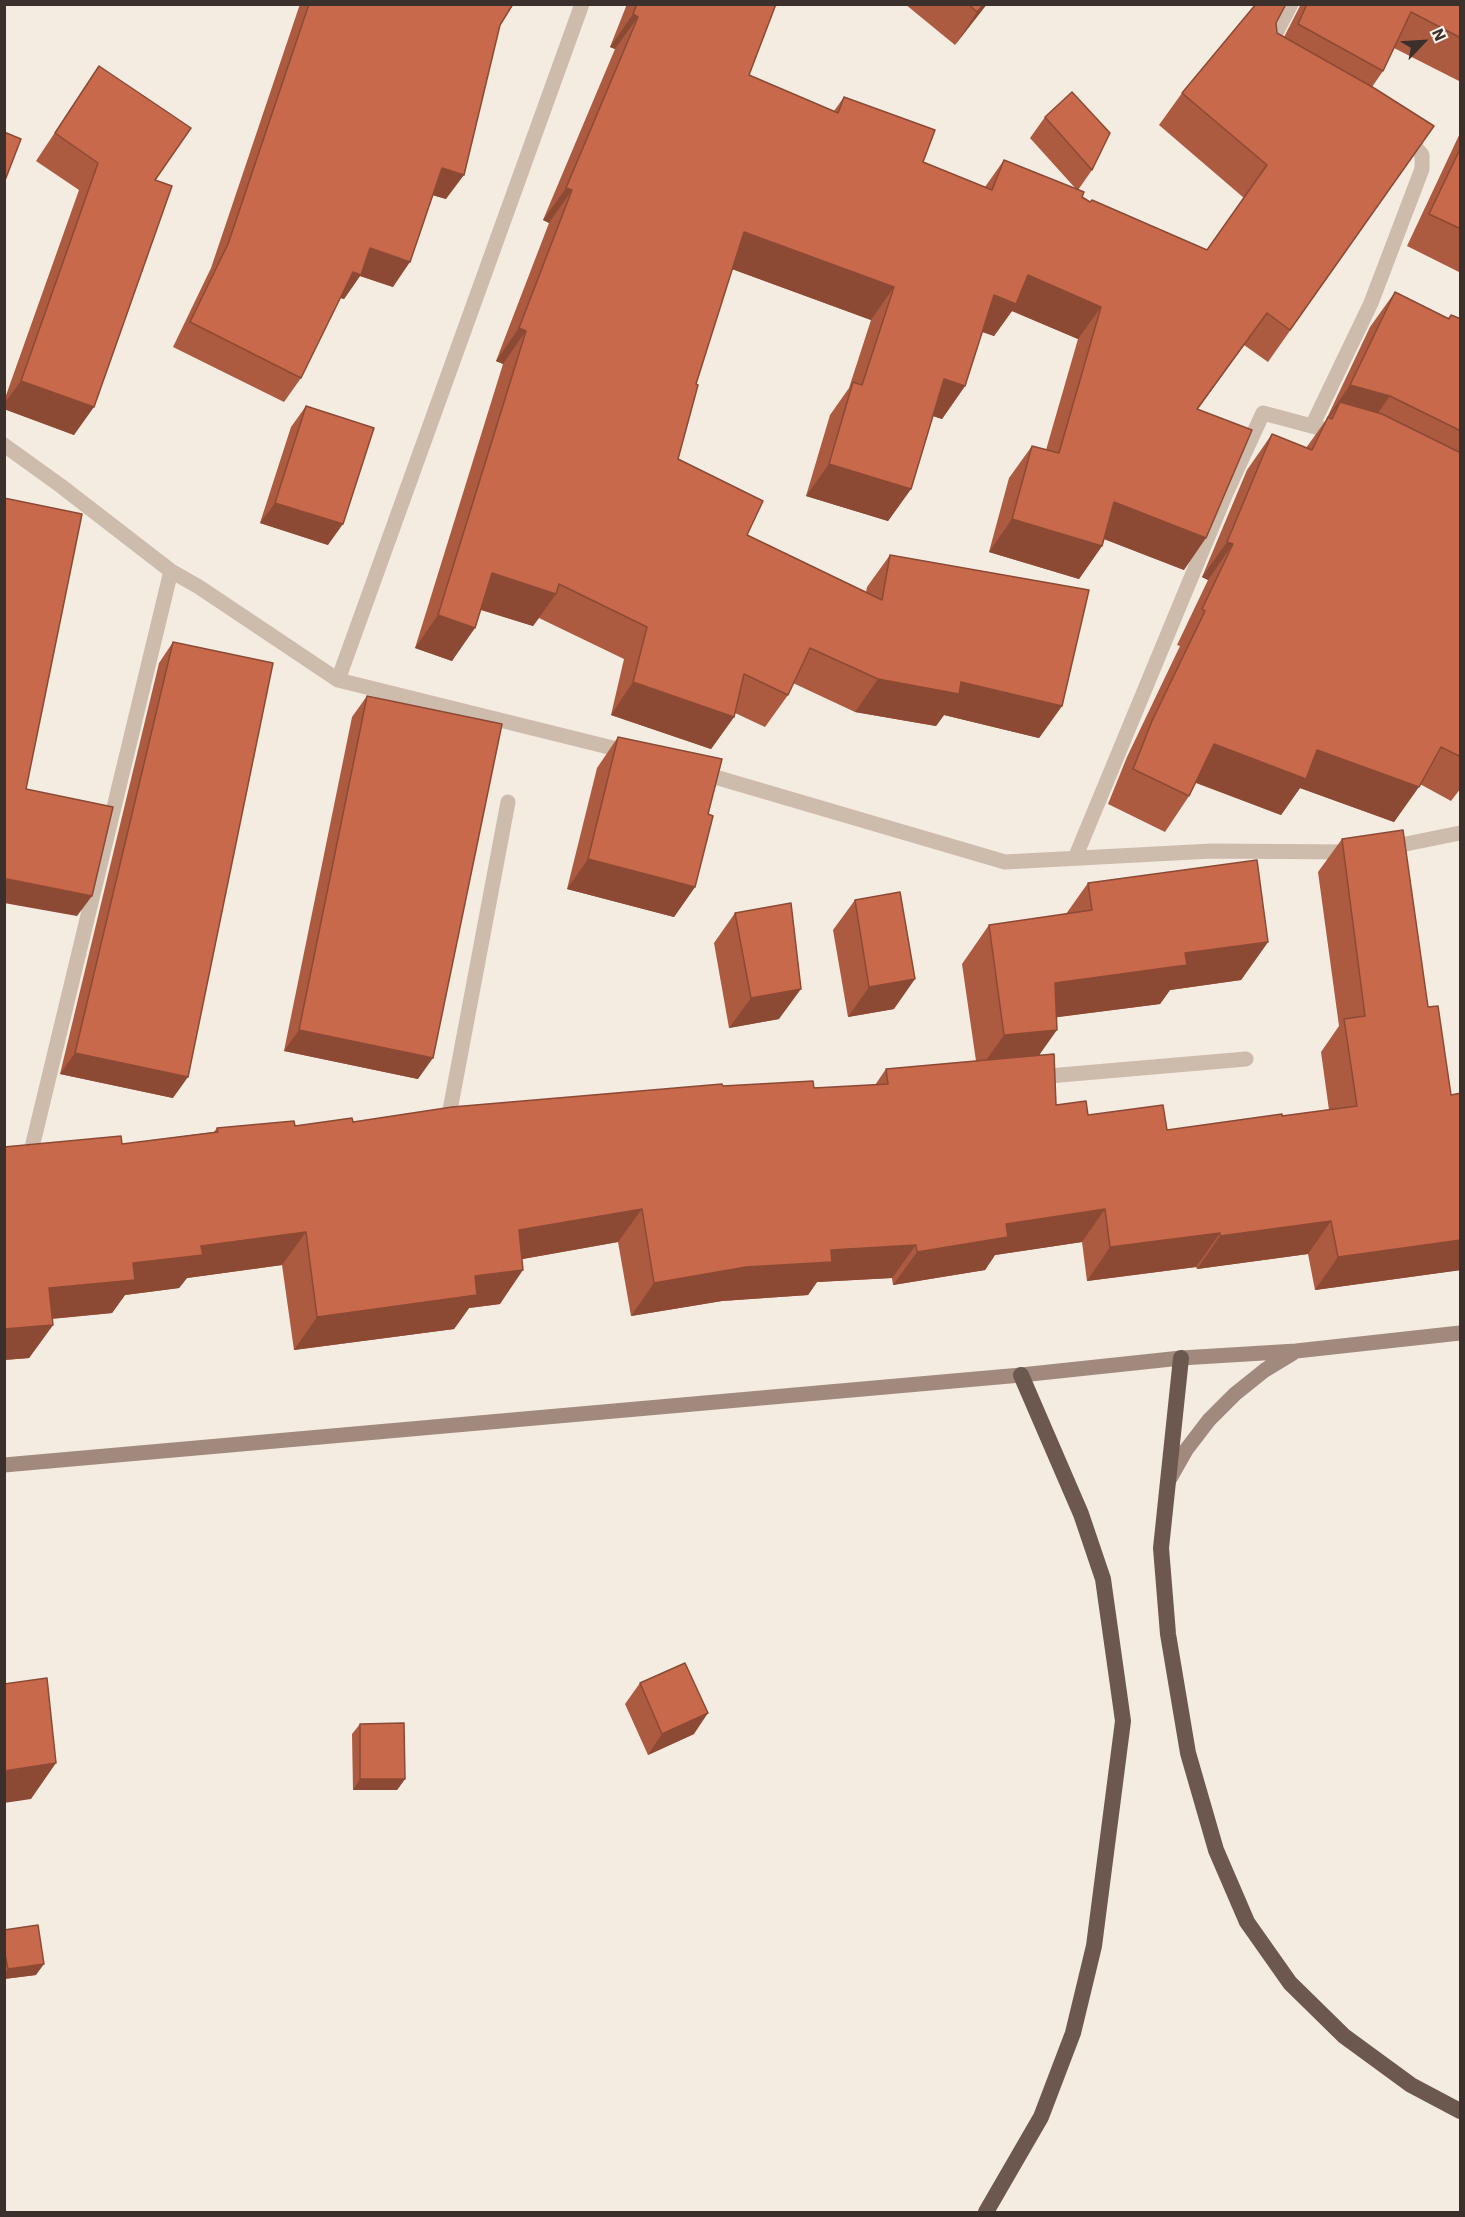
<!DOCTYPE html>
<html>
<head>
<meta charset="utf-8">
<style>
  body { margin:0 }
  #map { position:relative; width:1465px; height:2217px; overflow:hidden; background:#f4ebe1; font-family:"IBM Plex Sans",sans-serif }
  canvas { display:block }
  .frame { position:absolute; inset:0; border:6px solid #3b302b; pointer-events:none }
  .north { position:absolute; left:1393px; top:12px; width:60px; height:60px; -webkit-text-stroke:4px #fbf5ee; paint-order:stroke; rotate:65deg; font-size:16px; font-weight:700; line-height:24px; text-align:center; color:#3b302b }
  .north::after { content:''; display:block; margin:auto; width:21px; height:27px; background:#3b302b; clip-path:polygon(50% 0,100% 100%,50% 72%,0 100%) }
</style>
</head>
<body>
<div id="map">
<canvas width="1465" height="2217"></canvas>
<div class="frame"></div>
<div class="north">N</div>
</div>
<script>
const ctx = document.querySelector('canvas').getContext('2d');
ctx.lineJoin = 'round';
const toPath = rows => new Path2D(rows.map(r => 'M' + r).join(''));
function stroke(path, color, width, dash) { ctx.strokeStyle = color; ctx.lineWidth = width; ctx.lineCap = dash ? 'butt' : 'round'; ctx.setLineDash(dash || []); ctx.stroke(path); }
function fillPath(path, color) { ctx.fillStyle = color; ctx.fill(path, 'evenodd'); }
stroke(toPath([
  [1267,50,1291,4],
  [1312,426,1371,303,1422,169,1422,155,1413,144,1404,139],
  [4,445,61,486,171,571,199,587,338,680,629,752],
  [338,680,582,4],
  [698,772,1005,862,1212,851,1351,852],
  [1386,848,1460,833],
  [1075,858,1227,491,1263,413,1338,433],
  [1037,1077,1246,1059],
  [447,1126,508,802],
  [28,1164,171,571]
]), '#cdbbac', 15);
stroke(toPath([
  [4,1465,1021,1375,1181,1358,1296,1351,1460,1333],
  [1169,1480,1186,1450,1209,1420,1235,1394,1265,1370,1293,1353]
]), '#a18a7d', 15);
stroke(toPath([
  [1181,1358,1161,1548,1168,1634,1188,1753,1216,1850,1247,1922,1290,1983,1344,2036,1411,2085,1460,2111],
  [986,2212,1041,2117,1073,2033,1094,1946,1123,1721,1103,1579,1081,1514,1021,1375]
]), '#6c584f', 16);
fillPath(toPath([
  [300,4,513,4,500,25,446,199,433,195,393,287,360,276,344,299,340,298,301,378,284,402,173,347,211,268],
  [627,4,776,4,749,75,834,111,844,97,923,162,985,187,1004,160,1076,189,1030,138,1045,117,1092,170,1078,190,1082,197,1090,202,1207,250,1244,198,1159,125,1182,93,1276,23,1277,33,1284,37,1301,4,1461,4,1461,82,1394,48,1383,71,1372,87,1434,126,1268,362,1244,345,1198,409,1184,570,1104,539,1102,546,1079,579,989,552,1009,478,1032,446,1046,450,1078,339,1012,311,994,336,982,332,965,386,942,419,933,416,911,489,888,521,806,496,830,415,849,388,871,320,732,269,696,384,678,459,747,535,866,592,867,587,890,555,1062,706,1039,738,944,715,936,726,855,712,793,683,788,695,765,727,735,713,734,717,711,749,611,715,624,659,539,618,533,626,481,610,452,661,415,648,503,364,496,361,549,223,543,220,615,49,610,47],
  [905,4,987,4,955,45],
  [99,66,155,180,74,435,4,409,4,401,79,190,36,161],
  [1461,131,1461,273,1407,246],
  [1395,292,1448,318,1451,315,1461,319,1461,788,1451,801,1420,784,1394,822,1300,788,1281,815,1196,783,1189,796,1165,832,1108,804,1127,757,1180,646,1177,645,1208,580,1202,577,1247,470,1272,434,1306,448,1326,420,1370,327],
  [306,406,328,545,260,523,291,427],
  [173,642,173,1098,60,1074,159,663],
  [367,696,418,1079,284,1051,352,717],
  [618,737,708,814,695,887,674,917,567,889,597,768],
  [1342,839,1428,1007,1451,1095,1461,1093,1461,1270,1315,1290,1308,1254,1197,1269,1196,1267,1087,1281,1082,1242,995,1255,985,1270,893,1285,892,1278,817,1282,808,1295,722,1301,631,1316,618,1242,522,1259,500,1304,469,1308,454,1329,294,1350,282,1265,187,1278,179,1288,125,1295,112,1313,52,1319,53,1325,29,1358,4,1360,4,1147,122,1144,214,1132,217,1128,295,1126,353,1122,723,1086,814,1088,875,1085,886,1069,976,1061,962,964,989,925,1066,914,1088,883,1268,942,1241,980,1170,990,1160,1004,1056,1017,1039,1056,1056,1105,1088,1115,1167,1130,1329,1110,1321,1052,1339,1026,1318,872],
  [855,900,894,1009,848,1017,833,930],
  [735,913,779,1019,729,1028,714,943],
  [640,1683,694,1734,648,1755,625,1704],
  [360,1724,405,1779,397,1790,353,1790,352,1734],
  [4,1930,36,1975,4,1979]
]), '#ac5a40');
fillPath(toPath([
  [984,4,987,4,955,45,977,12],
  [633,14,638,17,615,49,610,47],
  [442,168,464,175,446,199,425,193],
  [566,188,572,190,549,223,543,220],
  [744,232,894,287,871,320,721,265],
  [370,248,410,262,393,287,360,276,344,299,336,296],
  [1028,275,1101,307,1078,339,1012,311,994,336,972,328,994,295],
  [1267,313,1244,345,1174,441,1197,409],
  [519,328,526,331,503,364,496,361],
  [944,379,965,386,942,419,921,412],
  [21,381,94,407,74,435,4,409,4,404],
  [1350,385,1390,396,1365,431,1332,419,1340,402,1327,421,1328,417,1326,420],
  [829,464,911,489,888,521,806,496],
  [1114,502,1206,538,1184,570,1091,534],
  [275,503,343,524,328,545,260,523],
  [1012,519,1102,546,1079,579,989,552],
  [1227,542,1233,544,1208,580,1202,577],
  [492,573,556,594,533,626,469,606],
  [438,615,475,628,452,661,415,648],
  [878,679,961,682,1062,706,1039,738,944,715,936,726,855,712],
  [633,682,734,717,711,749,611,715],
  [1214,744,1317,750,1419,787,1394,822,1300,788,1281,815,1189,780],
  [588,859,695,887,674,917,567,889],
  [7,879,92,896,77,916,4,903,4,883],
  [1268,942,1241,980,1170,990,1160,1004,1028,1021,1055,983,1185,953],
  [915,979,894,1009,848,1017,869,987],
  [801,989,779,1019,729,1028,751,998],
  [299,1030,433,1058,418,1079,284,1051],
  [1057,1030,1030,1068,977,1073,1004,1035],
  [75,1053,188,1077,173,1098,60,1074],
  [642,1209,618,1242,495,1264,519,1230],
  [1105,1209,1082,1242,995,1255,985,1270,893,1285,917,1252,1006,1224],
  [1331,1221,1308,1254,1197,1269,1220,1236],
  [306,1232,282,1265,187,1278,179,1288,125,1295,112,1313,26,1321,49,1288,133,1263,201,1246],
  [1220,1233,1196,1267,1087,1281,1110,1247],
  [1461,1240,1461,1270,1315,1290,1338,1257],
  [916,1245,892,1278,817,1282,808,1295,722,1301,631,1316,654,1283,831,1250],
  [523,1270,500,1304,469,1308,454,1329,294,1350,317,1317,475,1276],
  [53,1325,29,1358,4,1360,4,1329],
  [708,1713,694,1734,648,1755,662,1734],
  [56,1763,31,1799,4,1803,4,1771],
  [360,1779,405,1779,397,1790,353,1790],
  [44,1964,36,1975,4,1979,4,1974,8,1969]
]), '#8c4a34');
const building = toPath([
  [309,4,513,4,500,25,464,175,442,168,410,262,370,248,361,275,353,272,301,378,190,322,228,244,309,4],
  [637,4,776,4,749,75,838,113,844,97,935,130,923,162,992,190,1004,160,1084,192,1082,197,1090,202,1092,200,1207,250,1267,165,1182,93,1256,4,1286,4,1276,23,1277,33,1374,88,1434,126,1290,330,1267,313,1197,409,1252,430,1206,538,1114,502,1102,546,1012,519,1032,446,1059,453,1101,307,1028,275,1016,304,994,295,965,386,944,379,911,489,829,464,853,382,862,385,894,287,744,232,696,384,698,385,678,459,763,501,747,535,882,600,890,555,1089,590,1062,706,961,682,959,694,878,679,810,648,788,695,744,674,734,717,633,682,647,627,559,584,556,594,492,573,475,628,438,615,526,331,519,328,572,190,566,188,638,17,633,14,637,4],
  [968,4,984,4,977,12,968,4],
  [1307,4,1461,4,1461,38,1411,12,1383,71,1298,24,1307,4],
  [99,66,191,128,155,180,172,186,94,407,21,381,98,163,55,133,99,66],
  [1072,92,1110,133,1092,170,1045,117,1072,92],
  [4,132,21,139,4,183,4,132],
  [1461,147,1461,229,1429,214,1461,147],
  [1395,292,1449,319,1451,315,1461,319,1461,431,1390,396,1350,385,1395,292],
  [1340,402,1382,414,1461,453,1461,757,1441,747,1419,787,1317,750,1306,779,1214,744,1189,796,1133,769,1152,721,1205,611,1202,609,1233,544,1227,542,1272,434,1312,450,1328,417,1332,419,1340,402],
  [306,406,374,428,343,524,275,503,306,406],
  [4,498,82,514,26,789,113,807,92,896,7,879,4,892,4,498],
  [173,642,273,663,188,1077,75,1053,173,642],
  [367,696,502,724,433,1058,299,1030,367,696],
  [618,737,722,759,708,814,713,816,695,887,588,859,618,737],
  [1403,830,1428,1007,1438,1006,1451,1095,1461,1093,1461,1240,1338,1257,1331,1221,1220,1236,1220,1233,1110,1247,1105,1209,1006,1224,1008,1237,917,1252,916,1245,831,1250,832,1262,746,1267,654,1283,642,1209,519,1230,523,1270,475,1276,477,1295,317,1317,306,1232,201,1246,203,1255,133,1263,135,1280,49,1288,53,1325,4,1329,4,1147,121,1136,122,1144,218,1132,217,1128,294,1121,295,1126,352,1118,353,1122,452,1107,722,1084,723,1086,813,1081,814,1088,888,1084,886,1069,1054,1054,1056,1105,1086,1101,1088,1115,1163,1105,1167,1130,1282,1114,1282,1116,1357,1106,1344,1019,1365,1016,1342,839,1403,830],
  [1257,860,1268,942,1185,953,1187,965,1055,983,1057,1030,1004,1035,989,925,1092,910,1088,883,1257,860],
  [900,892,915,979,869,987,855,900,900,892],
  [791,903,801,989,751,998,735,913,791,903],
  [685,1663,708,1713,662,1734,640,1683,685,1663],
  [47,1678,56,1763,4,1771,4,1684,47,1678],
  [404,1723,405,1779,360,1779,360,1724,404,1723],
  [38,1925,44,1964,8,1969,4,1949,4,1930,38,1925]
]);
fillPath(building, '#c8694b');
stroke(building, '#8c4a34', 1.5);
</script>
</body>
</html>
